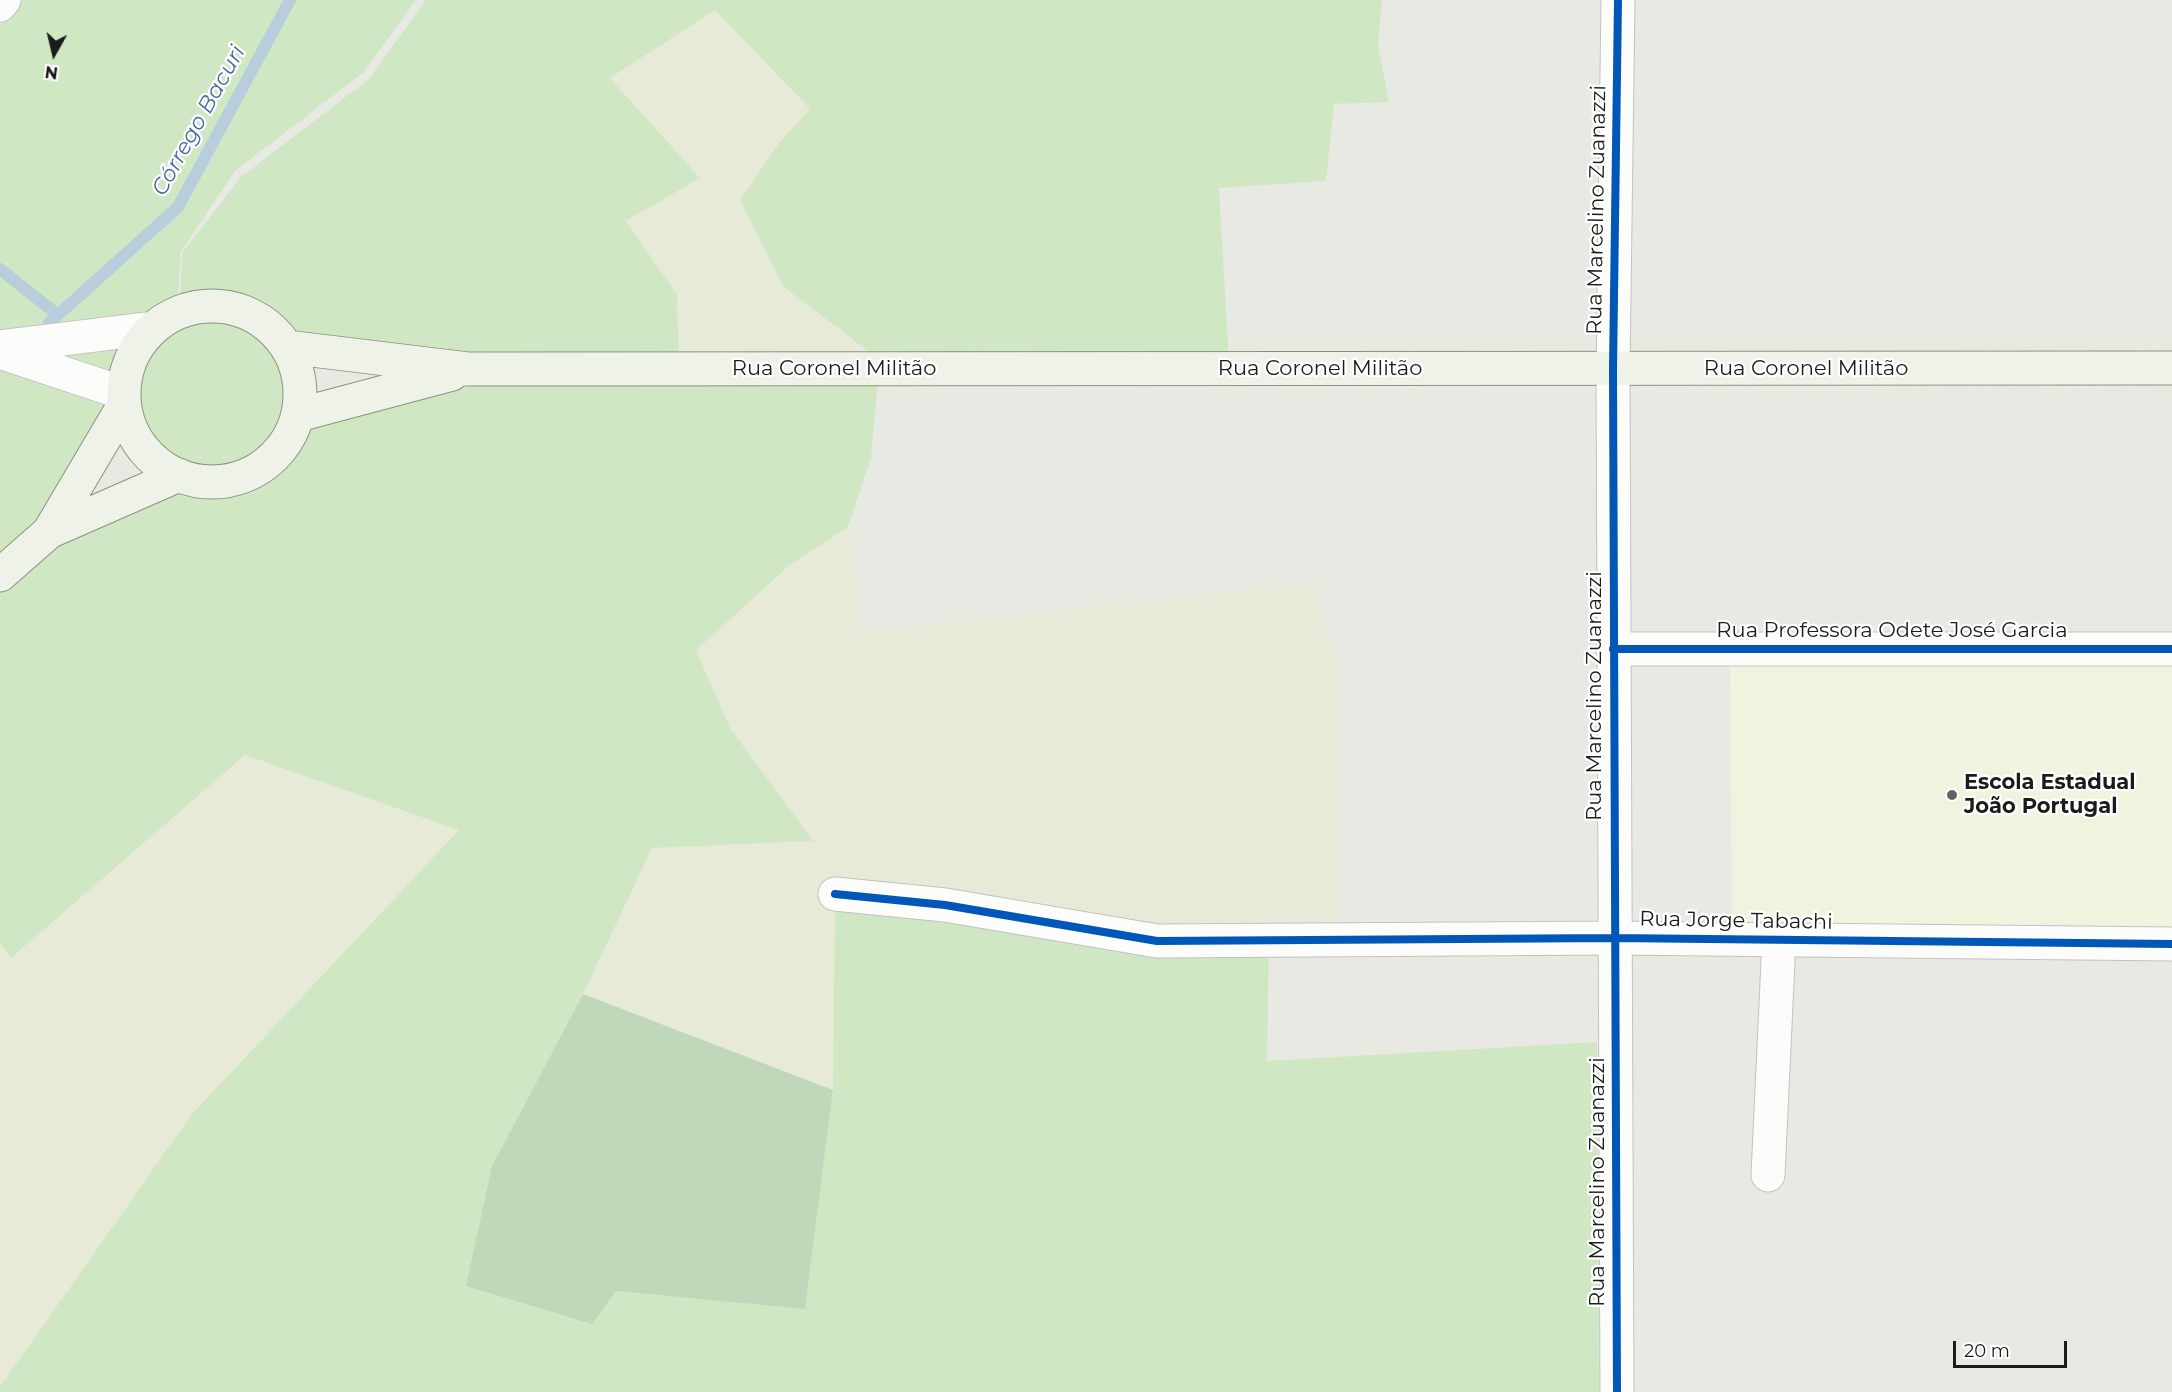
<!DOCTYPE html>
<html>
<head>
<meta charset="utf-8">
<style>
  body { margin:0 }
  #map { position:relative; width:2172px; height:1392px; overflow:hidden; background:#e9e9e4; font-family:Montserrat,sans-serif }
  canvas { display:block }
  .north { position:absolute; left:24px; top:24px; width:60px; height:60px; -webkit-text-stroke:4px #fff; paint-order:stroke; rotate:188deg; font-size:16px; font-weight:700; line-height:24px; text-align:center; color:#1b1b1b }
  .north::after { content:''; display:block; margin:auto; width:21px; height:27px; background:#1b1b1b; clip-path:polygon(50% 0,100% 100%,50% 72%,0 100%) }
  .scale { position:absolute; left:1953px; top:1341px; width:114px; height:27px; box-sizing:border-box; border:3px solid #1b1b1b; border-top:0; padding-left:8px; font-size:18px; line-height:21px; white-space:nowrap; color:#1b1b1b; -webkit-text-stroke:4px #fff; paint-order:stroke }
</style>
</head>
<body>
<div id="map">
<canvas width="2172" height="1392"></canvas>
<div class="north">N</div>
<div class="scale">20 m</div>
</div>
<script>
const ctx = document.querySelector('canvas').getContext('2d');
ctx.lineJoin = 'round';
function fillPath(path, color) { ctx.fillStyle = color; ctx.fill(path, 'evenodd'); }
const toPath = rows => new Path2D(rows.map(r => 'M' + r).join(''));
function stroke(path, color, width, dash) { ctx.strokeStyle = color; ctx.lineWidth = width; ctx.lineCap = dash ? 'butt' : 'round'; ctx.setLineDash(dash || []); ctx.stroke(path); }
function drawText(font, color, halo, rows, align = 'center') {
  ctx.font = font + ' Montserrat,sans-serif'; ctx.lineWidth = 4.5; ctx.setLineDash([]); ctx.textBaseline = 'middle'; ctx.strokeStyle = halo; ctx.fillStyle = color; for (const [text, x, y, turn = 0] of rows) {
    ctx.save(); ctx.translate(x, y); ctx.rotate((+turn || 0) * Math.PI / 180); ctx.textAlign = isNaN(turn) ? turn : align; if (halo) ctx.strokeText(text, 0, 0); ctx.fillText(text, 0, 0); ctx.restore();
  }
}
fillPath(toPath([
  [2172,659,2172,932,1732,930,1730,661]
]), '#f0f4de');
fillPath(toPath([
  [715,10,810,110,780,142,740,200,784,287,874,361,680,362,677,295,626,221,699,179,610,78],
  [848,527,862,632,1314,583,1337,670,1340,940,1157,941,835,894,833,1090,583,994,652,848,813,841,730,728,696,650,791,564],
  [245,755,459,830,192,1114,0,1387,0,944,12,958]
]), '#e6ead7');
fillPath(toPath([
  [22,0,416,0,364,72,236,170,181,251,177,311,151,327,135,345,125,367,120,390,46,529,0,569,0,26],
  [426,0,1382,0,1378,45,1389,102,1334,104,1326,181,1219,188,1229,361,881,361,784,287,740,200,780,142,810,109,715,10,610,78,700,178,626,221,677,295,679,365,287,343,266,320,239,305,209,301,179,307,183,252,241,177,369,79],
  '124 394a88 88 0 1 1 176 0a88 88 0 1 1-176 0Z',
  [470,378,878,379,871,458,848,527,791,564,696,650,730,728,813,841,652,848,583,994,492,1166,615,1291,805,1308,833,1090,835,894,1269,940,1267,1061,1597,1042,1599,1392,0,1392,0,1387,192,1114,459,830,245,755,11,958,0,943,0,586,51,540,181,484,206,490,230,489,254,481,275,466,290,447,299,424]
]), '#d0e7c3');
fillPath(toPath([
  [583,994,833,1090,805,1309,616,1291,592,1324,466,1286,492,1166]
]), '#bfd8ba');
stroke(toPath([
  [0,269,58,315],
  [49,323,178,207,290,0]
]), '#b8cedc', 12);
const street = toPath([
  [0,5,4,0],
  [0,347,153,328],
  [0,352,123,393],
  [1613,649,2172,649],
  [835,894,945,905,1157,941,1614,938,2172,944],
  [1768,1175,1779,940],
  [1617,1392,1613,370,1618,0]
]);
const secondary = toPath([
  '124 394a88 88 0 1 1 176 0a88 88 0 1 1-176 0Z',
  [287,347,468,369,2172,368],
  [298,415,452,374],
  [49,532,179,475],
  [0,575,49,532,124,405]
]);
stroke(street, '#c2c2c0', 35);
stroke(secondary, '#8d927d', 35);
stroke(street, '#fcfcfb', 33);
stroke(secondary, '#eff2e8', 33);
stroke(toPath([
  [1613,649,2172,649],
  [835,894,945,905,1157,941,1614,938,2172,944],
  [1617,1392,1613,370,1618,0]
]), '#0057b8', 8);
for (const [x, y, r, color] of [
  [1952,795,6,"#636361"]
]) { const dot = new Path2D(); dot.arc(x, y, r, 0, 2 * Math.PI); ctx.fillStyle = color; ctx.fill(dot); stroke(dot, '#fff', 2); }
drawText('21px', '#1b1b1b', '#fff', [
  ["Rua Marcelino Zuanazzi",1597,210,-89],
  ["Rua Coronel Militão",834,369],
  ["Rua Coronel Militão",1320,369],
  ["Rua Coronel Militão",1806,369],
  ["Rua Professora Odete José Garcia",1892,631],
  ["Rua Marcelino Zuanazzi",1595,696,-90],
  ["Rua Jorge Tabachi",1736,921,1],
  ["Rua Marcelino Zuanazzi",1598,1182,-90]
]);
drawText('bold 21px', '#1b1b1b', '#fff', [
  ["Escola Estadual",1964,783],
  ["João Portugal",1964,807]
], 'left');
drawText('italic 22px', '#4d69a5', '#fff', [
  ["Córrego Bacuri",199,121,-61]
]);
</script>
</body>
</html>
